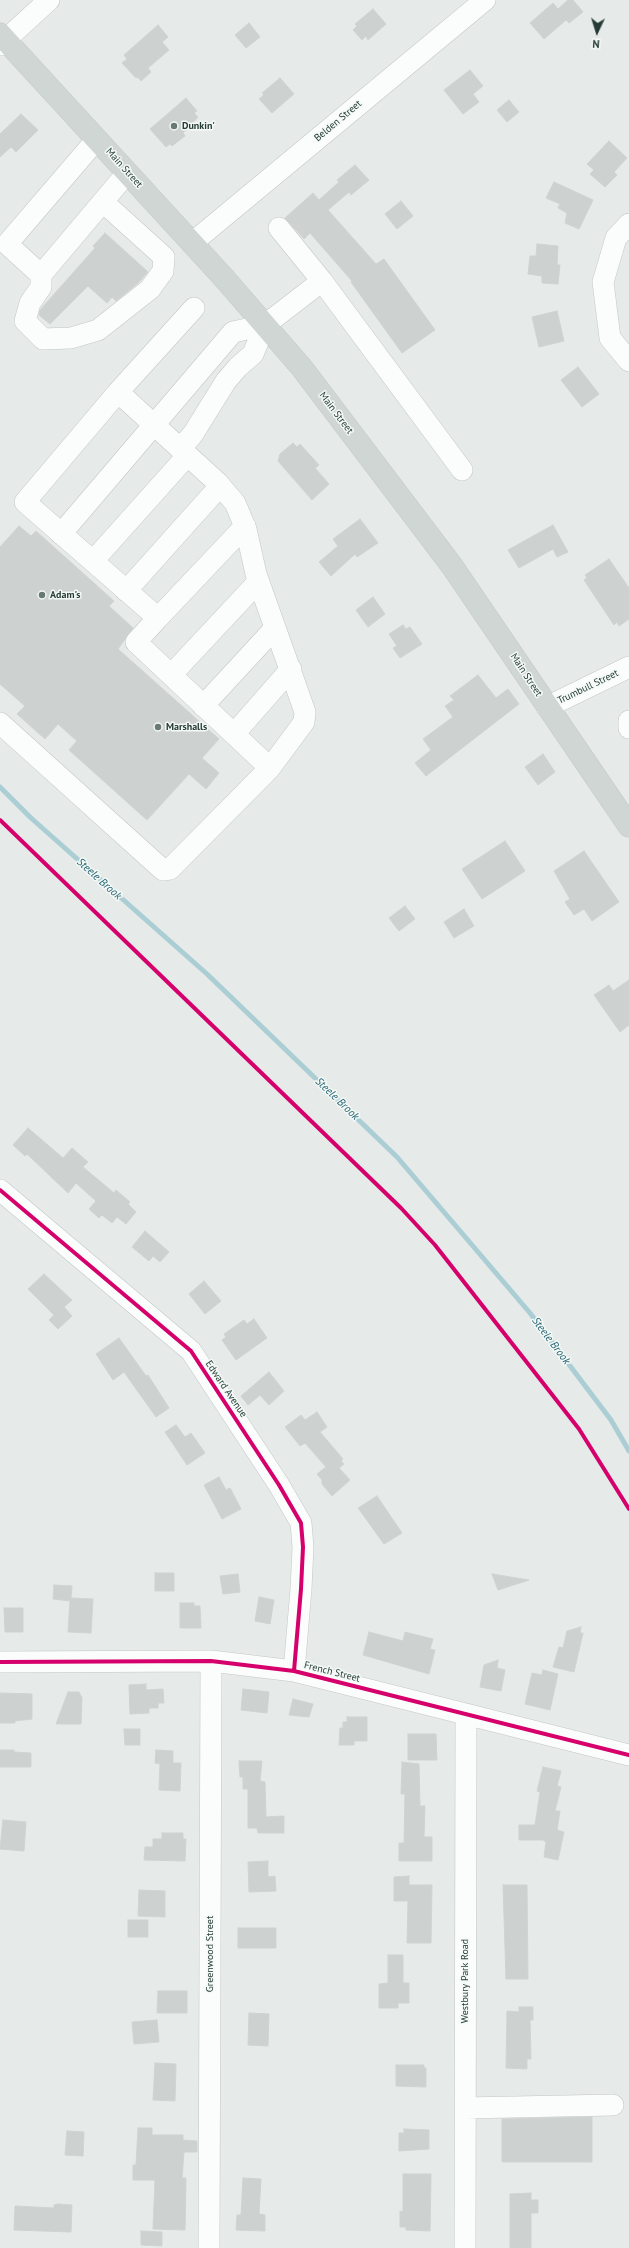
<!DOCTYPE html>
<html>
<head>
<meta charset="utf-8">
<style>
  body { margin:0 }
  #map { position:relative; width:629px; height:2248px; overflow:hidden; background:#e6eae8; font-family:"PT Sans",sans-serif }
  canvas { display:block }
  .north { position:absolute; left:577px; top:12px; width:40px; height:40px; -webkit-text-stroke:3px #f4f9f7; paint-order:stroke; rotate:184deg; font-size:11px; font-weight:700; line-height:16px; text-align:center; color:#253c36 }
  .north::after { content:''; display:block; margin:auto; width:14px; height:18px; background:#253c36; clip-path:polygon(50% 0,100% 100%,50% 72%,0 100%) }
</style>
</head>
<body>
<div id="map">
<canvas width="629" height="2248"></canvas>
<div class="north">N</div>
</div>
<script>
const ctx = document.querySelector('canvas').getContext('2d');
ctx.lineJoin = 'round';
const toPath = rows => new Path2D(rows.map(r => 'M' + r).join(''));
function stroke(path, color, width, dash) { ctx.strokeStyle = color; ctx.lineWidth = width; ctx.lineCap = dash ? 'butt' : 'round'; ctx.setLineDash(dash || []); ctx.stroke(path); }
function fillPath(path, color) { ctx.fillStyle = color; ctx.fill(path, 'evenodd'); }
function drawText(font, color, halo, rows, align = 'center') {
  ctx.font = font + ' "PT Sans",sans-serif'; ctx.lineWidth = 3; ctx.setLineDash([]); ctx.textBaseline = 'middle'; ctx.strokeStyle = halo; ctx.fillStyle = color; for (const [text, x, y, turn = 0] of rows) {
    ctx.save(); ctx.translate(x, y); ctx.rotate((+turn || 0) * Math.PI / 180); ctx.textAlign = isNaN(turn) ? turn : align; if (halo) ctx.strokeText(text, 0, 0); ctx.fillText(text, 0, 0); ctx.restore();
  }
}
stroke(toPath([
  [0,787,31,818,207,974,397,1157,530,1313,611,1420,629,1451]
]), '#abced4', 5);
const building = toPath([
  [568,0,573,0,583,12,569,23,566,20,544,39,530,23,553,3,558,9,568,0],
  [373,9,386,24,368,40,366,36,362,40,353,30,357,26,355,24,373,9],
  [249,23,260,37,246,48,235,35,249,23],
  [158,25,168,37,162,42,169,50,148,68,151,72,141,81,138,77,136,78,122,63,127,59,124,55,158,25],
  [470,70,483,86,473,94,479,102,463,114,444,90,470,70],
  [280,78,294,94,272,113,259,99,264,95,262,93,280,78],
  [186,98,197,111,194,113,198,117,183,133,185,136,172,146,170,144,166,147,150,129,186,98],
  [509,100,519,112,507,122,497,110,509,100],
  [21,114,38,130,16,152,11,147,0,157,0,134,21,114],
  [609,141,627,158,614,172,617,175,605,187,590,174,594,170,587,164,609,141],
  [355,165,369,180,351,195,349,192,328,210,376,264,384,259,435,330,402,353,351,282,352,281,310,233,304,239,285,218,313,193,319,200,339,182,337,180,355,165],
  [554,182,593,200,579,229,565,223,567,213,558,208,560,204,546,198,554,182],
  [401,201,413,216,397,229,385,214,401,201],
  [105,233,148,272,138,283,116,301,112,297,107,303,88,286,50,324,39,315,40,310,95,248,93,246,105,233],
  [537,244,558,246,557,265,560,265,558,284,542,283,542,276,528,274,530,256,536,256,537,244],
  [557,311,564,341,539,347,532,317,557,311],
  [578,367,599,394,582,407,561,380,578,367],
  [293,443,297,447,300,444,319,465,315,468,329,484,312,500,278,461,280,454,293,443],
  [360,519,378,543,357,557,355,554,331,576,319,562,338,546,333,539,360,519],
  [553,525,568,552,557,557,553,549,519,568,508,550,553,525],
  [19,526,31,536,36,531,114,601,109,606,133,628,118,649,219,739,202,758,219,773,206,789,189,774,147,820,69,750,77,741,58,724,45,739,17,714,25,706,0,684,0,547,19,526],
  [609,559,629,588,629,619,619,626,617,622,614,625,584,580,587,578,585,575,609,559],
  [373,597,385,614,368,627,356,610,373,597],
  [403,625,406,629,410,627,422,644,400,658,393,648,397,646,389,634,403,625],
  [478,675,496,698,508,689,519,704,426,776,415,763,431,750,423,739,453,717,445,706,454,700,450,696,478,675],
  [543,754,555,772,538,785,525,767,543,754],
  [505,841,525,871,482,899,462,869,505,841],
  [584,851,619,902,592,921,584,909,574,915,565,902,570,899,554,871,584,851],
  [405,906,415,919,399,931,389,918,405,906],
  [464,909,474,926,454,938,444,922,464,909],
  [629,980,629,1025,620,1032,594,995,609,985,613,991,629,980],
  [28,1128,63,1158,72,1148,88,1162,83,1167,114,1193,116,1190,130,1202,128,1204,136,1212,126,1224,117,1217,112,1223,102,1215,99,1218,89,1209,96,1201,76,1183,68,1193,27,1154,25,1156,13,1145,28,1128],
  [145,1231,169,1252,160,1262,153,1256,149,1261,132,1247,145,1231],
  [44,1274,72,1300,64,1307,72,1316,58,1329,49,1320,54,1315,28,1289,44,1274],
  [204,1281,221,1301,205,1314,189,1294,204,1281],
  [254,1319,267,1338,236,1360,222,1340,226,1337,224,1334,244,1320,247,1324,254,1319],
  [119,1338,146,1376,148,1375,169,1408,156,1417,124,1372,113,1380,96,1354,119,1338],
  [269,1372,284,1391,269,1405,260,1395,248,1405,241,1396,269,1372],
  [317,1412,327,1427,320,1432,343,1459,341,1461,344,1464,339,1468,350,1480,332,1496,322,1484,322,1480,317,1474,326,1467,305,1443,300,1446,285,1427,301,1415,305,1420,317,1412],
  [176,1425,185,1437,191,1433,205,1453,187,1465,165,1432,176,1425],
  [219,1477,226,1490,230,1488,241,1509,222,1519,204,1485,219,1477],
  [377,1496,402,1533,384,1544,358,1508,377,1496],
  [155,1573,174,1573,174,1591,155,1591,155,1573],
  [238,1574,240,1592,223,1594,220,1576,238,1574],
  [492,1574,529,1580,498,1590,492,1574],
  [54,1585,72,1586,71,1598,93,1599,91,1633,68,1632,70,1601,53,1599,54,1585],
  [259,1597,274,1600,270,1624,255,1621,259,1597],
  [180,1603,194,1603,194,1606,200,1606,201,1628,180,1628,180,1603],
  [4,1608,23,1608,23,1632,5,1632,4,1608],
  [581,1627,580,1633,583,1633,574,1672,553,1667,559,1647,563,1648,567,1631,581,1627],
  [369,1632,403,1641,405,1632,433,1639,430,1649,435,1650,429,1674,363,1655,369,1632],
  [498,1660,497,1668,505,1670,501,1691,480,1687,484,1665,498,1660],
  [543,1670,558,1674,550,1710,525,1704,532,1673,542,1675,543,1670],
  [146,1684,146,1690,163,1689,164,1703,158,1703,158,1708,149,1708,149,1713,130,1714,129,1685,146,1684],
  [243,1689,269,1692,267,1713,241,1710,243,1689],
  [68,1692,79,1692,82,1698,81,1724,56,1724,68,1692],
  [0,1693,32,1694,32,1719,15,1721,15,1723,0,1723,0,1693],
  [293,1699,313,1704,309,1717,289,1715,293,1699],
  [347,1717,367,1717,367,1741,354,1741,354,1745,339,1745,340,1728,343,1728,343,1722,347,1722,347,1717],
  [124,1729,140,1729,140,1745,125,1745,124,1729],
  [408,1734,436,1734,437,1760,408,1760,408,1734],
  [0,1750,14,1750,14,1752,31,1753,31,1767,0,1767,0,1750],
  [156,1750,173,1751,173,1763,181,1763,180,1791,159,1790,160,1764,155,1763,156,1750],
  [239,1761,262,1761,260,1781,265,1782,266,1817,284,1816,284,1833,258,1833,257,1828,248,1828,248,1789,243,1789,243,1777,240,1777,239,1761],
  [402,1762,419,1764,420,1806,425,1806,424,1837,432,1837,432,1861,399,1861,399,1843,404,1843,405,1794,401,1794,402,1762],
  [543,1767,561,1771,557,1786,561,1787,555,1811,560,1811,557,1830,564,1832,558,1860,544,1857,546,1842,543,1840,519,1840,519,1825,535,1825,540,1792,537,1791,543,1767],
  [3,1820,26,1822,24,1851,0,1849,3,1820],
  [162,1833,183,1833,183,1839,186,1839,185,1861,144,1860,145,1847,153,1847,153,1839,162,1839,162,1833],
  [268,1861,268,1877,275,1876,276,1891,249,1892,248,1862,268,1861],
  [409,1876,409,1885,432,1885,431,1943,407,1943,408,1901,394,1901,394,1877,409,1876],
  [503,1885,527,1885,528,1979,506,1979,503,1885],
  [139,1890,165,1891,165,1917,138,1916,139,1890],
  [128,1920,148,1920,148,1937,128,1937,128,1920],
  [238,1928,276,1928,276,1948,238,1948,238,1928],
  [388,1955,403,1955,403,1983,409,1983,409,2003,398,2003,398,2008,379,2008,379,1984,388,1983,388,1955],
  [158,1991,187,1991,187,2013,157,2013,158,1991],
  [519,2007,533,2007,533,2020,530,2020,531,2059,527,2059,527,2069,506,2068,507,2011,519,2012,519,2007],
  [249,2013,269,2014,268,2046,248,2045,249,2013],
  [157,2020,159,2042,134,2044,132,2022,157,2020],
  [155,2063,176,2064,175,2101,153,2100,155,2063],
  [396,2065,424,2065,424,2068,426,2068,426,2087,396,2086,396,2065],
  [592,2117,592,2162,502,2162,502,2119,592,2117],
  [138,2128,152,2128,152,2135,183,2135,183,2140,197,2141,197,2152,184,2152,182,2178,186,2178,185,2230,153,2229,155,2180,133,2180,133,2165,136,2165,138,2128],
  [404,2129,429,2130,429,2149,399,2151,399,2133,404,2133,404,2129],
  [67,2131,84,2132,83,2156,65,2155,67,2131],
  [403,2174,431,2174,430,2231,406,2230,406,2227,400,2227,400,2211,403,2212,403,2174],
  [243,2178,261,2179,259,2214,265,2215,265,2231,236,2230,237,2215,241,2215,243,2178],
  [531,2193,531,2200,538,2200,538,2213,531,2213,531,2248,510,2248,510,2194,531,2193],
  [58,2204,72,2205,71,2232,14,2230,15,2206,54,2208,54,2205,58,2204],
  [141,2231,162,2232,162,2246,141,2245,141,2231]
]);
fillPath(building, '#cdd1cf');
stroke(building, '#cfd3d1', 1);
const minor = toPath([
  [0,45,49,0],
  [97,139,7,244,41,275,127,173],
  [629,224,616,238,603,282,610,338,629,361],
  [279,228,322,281,462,470],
  [192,243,485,0],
  [41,275,41,287,30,303,25,321,43,339,71,338,98,330,150,289,163,271,164,257,103,202],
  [118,392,194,308],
  [180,449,193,434,226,381,238,367,253,354,265,325],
  [61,534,233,332,265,325,322,281],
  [93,561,187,456],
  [126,591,220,486],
  [158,618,245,526],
  [171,675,258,582],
  [203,706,275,628],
  [547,707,629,667],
  [629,721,629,728],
  [0,723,163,870,170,869,270,768,304,722,305,712,256,574,246,529,235,503,218,483,118,392,25,502,158,618,136,642,270,768],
  [234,734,291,669],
  [0,1190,191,1351,279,1485,301,1523,303,1547,301,1589,294,1671],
  [0,1662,211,1661,294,1671,629,1755],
  [465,2108,613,2105],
  [209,2248,211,1661],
  [465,2248,466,1714]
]);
const major = toPath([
  [0,34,224,278,302,368,452,566,629,826]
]);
stroke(minor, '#c3c7c5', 22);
stroke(major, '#c2c9c7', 23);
stroke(minor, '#fbfcfc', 21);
stroke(major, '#cfd6d4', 22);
stroke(toPath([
  [0,820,401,1208,435,1245,579,1429,629,1509],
  [0,1190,191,1351,279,1485,301,1523,303,1547,301,1589,294,1671],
  [0,1662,211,1661,294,1671,629,1755]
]), '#d6006c', 4);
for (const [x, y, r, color] of [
  [174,126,4,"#697974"],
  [42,595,4,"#697974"],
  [158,727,4,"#697974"]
]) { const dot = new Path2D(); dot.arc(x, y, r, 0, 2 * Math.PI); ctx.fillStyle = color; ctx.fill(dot); stroke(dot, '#f4f9f7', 1.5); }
drawText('10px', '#253c36', '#f4f9f7', [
  ["Belden Street",338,121,-40],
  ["Main Street",124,168,48],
  ["Main Street",336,413,53],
  ["Main Street",526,675,57],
  ["Trumbull Street",588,687,-26],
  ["Edward Avenue",226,1389,56],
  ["French Street",332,1672,14],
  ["Greenwood Street",210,1954,-90],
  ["Westbury Park Road",465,1981,-90]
]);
drawText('bold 10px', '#253c36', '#f4f9f7', [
  ["Dunkin'",182,126],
  ["Adam's",50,595],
  ["Marshalls",166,727]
], 'left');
drawText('italic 11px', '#256572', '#f4f9f7', [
  ["Steele Brook",99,879,42],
  ["Steele Brook",337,1099,44],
  ["Steele Brook",551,1341,53]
]);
</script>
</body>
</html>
